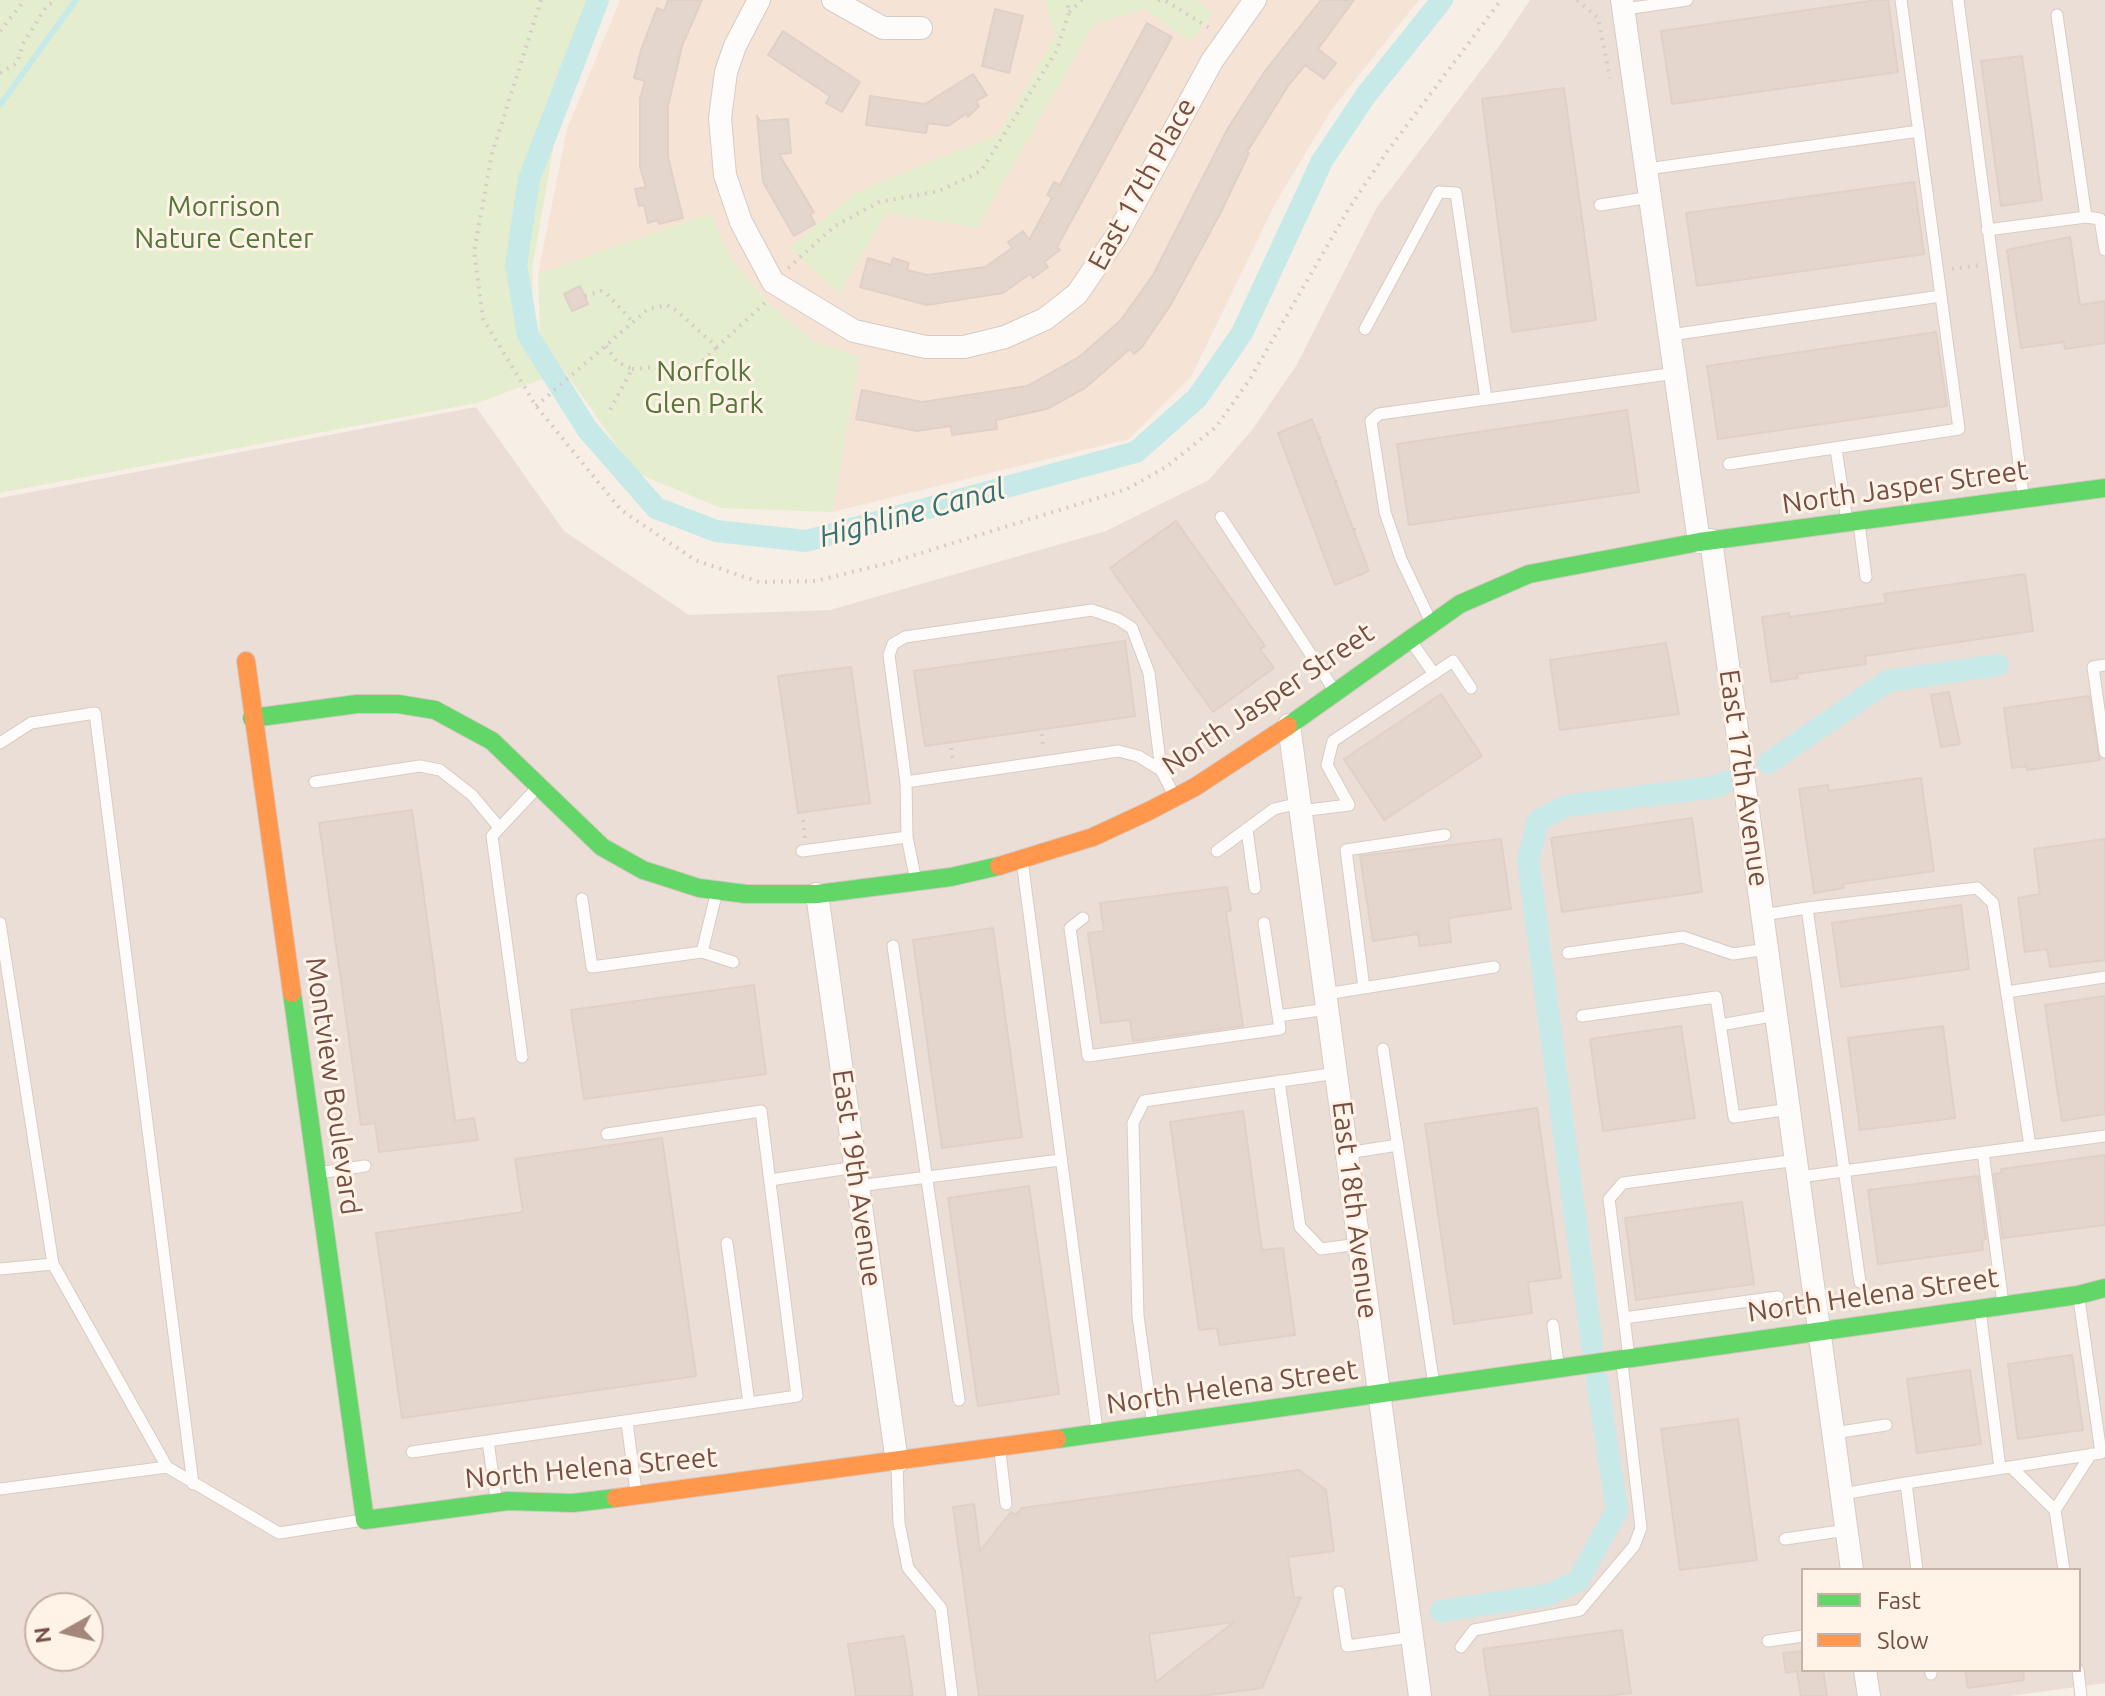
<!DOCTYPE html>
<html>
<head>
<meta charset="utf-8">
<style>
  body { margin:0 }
  #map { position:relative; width:2105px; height:1696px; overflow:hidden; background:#f7eee6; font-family:Ubuntu,sans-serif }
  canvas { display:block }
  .legend { position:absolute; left:1801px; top:1568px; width:280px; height:104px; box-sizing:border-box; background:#fff2e7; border:2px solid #c8b1a6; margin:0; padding:10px 14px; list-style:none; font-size:24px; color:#765045 }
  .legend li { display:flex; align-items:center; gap:16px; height:40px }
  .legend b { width:40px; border:2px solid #c8b1a6 }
  .north { position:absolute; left:24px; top:1592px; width:80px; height:80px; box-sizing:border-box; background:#fff2e7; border:2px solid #c8b1a6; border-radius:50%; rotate:262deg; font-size:22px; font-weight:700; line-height:32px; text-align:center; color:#765045 }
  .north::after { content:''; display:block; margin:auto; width:28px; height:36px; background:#a3877d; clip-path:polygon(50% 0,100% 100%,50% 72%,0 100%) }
</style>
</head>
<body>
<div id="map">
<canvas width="2105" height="1696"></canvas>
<ul class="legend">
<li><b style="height:10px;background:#63d668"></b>Fast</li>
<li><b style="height:10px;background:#ff974d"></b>Slow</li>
</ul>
<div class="north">N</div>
</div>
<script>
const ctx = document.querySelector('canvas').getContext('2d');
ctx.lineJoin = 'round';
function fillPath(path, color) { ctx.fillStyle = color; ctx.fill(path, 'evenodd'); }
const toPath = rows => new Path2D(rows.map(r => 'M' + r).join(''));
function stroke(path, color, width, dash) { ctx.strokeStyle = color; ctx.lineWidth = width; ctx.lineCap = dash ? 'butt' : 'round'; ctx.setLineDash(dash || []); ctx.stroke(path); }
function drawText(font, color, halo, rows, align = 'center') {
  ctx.font = font + ' Ubuntu,sans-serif'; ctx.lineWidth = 6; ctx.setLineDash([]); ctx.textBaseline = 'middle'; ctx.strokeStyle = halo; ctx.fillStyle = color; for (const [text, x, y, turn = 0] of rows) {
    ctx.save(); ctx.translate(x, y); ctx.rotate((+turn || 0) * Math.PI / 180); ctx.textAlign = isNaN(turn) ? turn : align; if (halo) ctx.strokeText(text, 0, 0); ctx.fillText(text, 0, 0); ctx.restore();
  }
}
fillPath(toPath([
  [620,0,1419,0,1332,109,1275,204,1191,377,1129,439,832,512,860,357,813,341,772,307,731,259,710,213,538,274,567,129]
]), '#f5e4d6');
fillPath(toPath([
  [1530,0,2105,0,2105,1683,2010,1696,0,1696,0,498,476,407,564,531,689,615,830,610,1106,531,1209,480,1252,430,1296,366,1377,207,1498,48],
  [1803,1570,2079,1570,2079,1670,1803,1670],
  [40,1608,88,1608,88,1656,40,1656]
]), '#eaded7');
fillPath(toPath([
  [0,0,610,0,557,127,532,269,534,336,559,373,477,403,0,493],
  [1044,0,1196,0,1213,13,1190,42,1145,9,1095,23,977,228,886,213,839,294,789,248,856,192,999,134,1056,35],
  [710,213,731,259,772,307,813,341,860,357,832,512,721,508,636,473,540,336,538,274]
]), '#e5edcf');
stroke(toPath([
  [0,105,76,0]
]), '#c7eae8', 6);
stroke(toPath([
  [598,0,529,179,516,265,528,335,587,429,656,508,716,531,806,541,1136,452,1197,398,1242,333,1322,161,1366,95,1442,0],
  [1768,763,1888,681,1998,665],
  [1592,1345,1528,861,1538,821,1565,806,1715,787,1728,781],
  [1441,1611,1547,1595,1578,1581,1617,1510,1597,1381]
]), '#c7eae8', 22);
const building = toPath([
  [668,0,702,0,682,46,668,106,668,157,683,218,659,224,658,220,648,223,644,205,639,206,635,189,646,187,640,167,640,98,645,81,634,78,641,50,657,8,664,11,668,0],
  [1321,0,1354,0,1318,49,1336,63,1324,79,1305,65,1288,86,1247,152,1249,153,1220,214,1170,306,1142,347,1134,354,1130,349,1085,388,1047,409,996,420,997,429,952,435,951,426,917,431,856,419,862,390,922,402,1027,386,1079,357,1120,321,1153,275,1228,128,1265,71,1321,0],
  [1877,0,1888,0,1898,72,1672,104,1661,31,1877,0],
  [995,9,1023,16,1009,73,982,66,995,9],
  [1147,23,1172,37,1057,247,1060,250,1044,262,1048,267,1033,278,1030,274,1003,293,927,305,860,287,868,258,891,265,893,258,909,263,907,270,927,275,985,267,1012,248,1008,242,1023,231,1029,240,1052,198,1047,195,1054,182,1060,185,1147,23],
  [783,31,860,82,842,112,826,103,830,96,768,55,783,31],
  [2022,56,2042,200,2001,206,1981,61,2022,56],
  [973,74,987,95,976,101,979,106,968,117,966,114,948,126,928,123,926,133,866,125,870,96,925,104,973,74],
  [1564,88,1596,320,1512,332,1482,99,1564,88],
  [757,116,760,121,788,119,791,153,779,154,814,212,810,214,815,224,794,236,763,182,757,116],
  [1914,182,1924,254,1697,286,1686,213,1914,182],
  [2070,237,2080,305,2105,301,2105,343,2065,349,2064,342,2021,348,2007,250,2070,237],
  [580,286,588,304,572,311,564,294,580,286],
  [1936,332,1947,406,1718,439,1707,366,1936,332],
  [1627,410,1639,492,1409,525,1397,444,1627,410],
  [1312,419,1369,571,1335,585,1278,433,1312,419],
  [1176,521,1265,646,1260,649,1274,668,1213,712,1110,568,1176,521],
  [2025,574,2033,631,1865,656,1866,664,1797,674,1798,678,1771,682,1762,617,1789,613,1789,617,1886,603,1884,594,2025,574],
  [1125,641,1135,716,925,746,914,671,1125,641],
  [1666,643,1679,714,1560,730,1550,660,1666,643],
  [851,667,870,803,798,813,778,676,851,667],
  [1949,692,1960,744,1941,747,1931,695,1949,692],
  [1441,694,1482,756,1384,820,1344,759,1441,694],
  [2089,696,2100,760,2027,770,2027,766,2012,768,2004,708,2089,696],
  [1921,778,1934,871,1843,884,1844,888,1814,893,1799,789,1828,785,1829,791,1921,778],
  [412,810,455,1121,474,1118,478,1140,379,1152,375,1123,361,1125,319,823,412,810],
  [1692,818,1702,892,1562,912,1551,838,1692,818],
  [1501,839,1511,909,1448,918,1451,942,1420,946,1418,934,1373,941,1360,856,1501,839],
  [2105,839,2105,960,2050,967,2047,949,2025,952,2018,898,2040,894,2034,849,2105,839],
  [1227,887,1231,910,1226,912,1243,1026,1133,1041,1130,1020,1101,1023,1088,933,1104,931,1100,903,1227,887],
  [1961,905,1969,969,1841,987,1832,923,1961,905],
  [993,928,1022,1137,942,1148,913,940,993,928],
  [754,985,766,1074,584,1099,571,1010,754,985],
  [2105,996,2105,1114,2062,1121,2045,1005,2105,996],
  [1681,1026,1695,1118,1603,1131,1590,1039,1681,1026],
  [1943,1026,1955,1118,1860,1130,1848,1038,1943,1026],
  [1537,1108,1561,1278,1528,1282,1532,1313,1454,1324,1425,1124,1537,1108],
  [1243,1111,1262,1250,1283,1248,1295,1335,1220,1345,1217,1328,1199,1330,1170,1122,1243,1111],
  [662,1138,696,1376,402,1418,376,1233,523,1212,515,1159,662,1138],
  [2105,1155,2105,1225,2003,1238,1994,1174,2002,1173,2001,1169,2105,1155],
  [1978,1176,1986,1239,1982,1240,1983,1250,1878,1264,1868,1190,1978,1176],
  [1029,1186,1059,1394,978,1406,948,1198,1029,1186],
  [1742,1202,1754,1284,1636,1300,1625,1218,1742,1202],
  [2072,1355,2083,1430,2018,1439,2008,1364,2072,1355],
  [1970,1370,1981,1444,1917,1453,1907,1379,1970,1370],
  [1738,1419,1757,1560,1680,1570,1661,1429,1738,1419],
  [1299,1470,1326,1490,1334,1551,1288,1557,1294,1598,1301,1597,1262,1688,1202,1696,979,1696,953,1507,974,1504,980,1551,1011,1512,1016,1515,1022,1508,1299,1470],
  [1234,1622,1156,1682,1149,1634,1234,1622],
  [1622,1630,1631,1693,1606,1696,1490,1696,1483,1649,1622,1630],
  [904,1636,913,1696,856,1696,848,1644,904,1636],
  [1803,1651,1803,1670,1823,1670,1827,1696,1801,1696,1797,1671,1786,1673,1783,1653,1803,1651],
  [1965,1670,2023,1670,2024,1680,1968,1688,1965,1670]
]);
fillPath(building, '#e4d5cd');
stroke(building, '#e0d0c8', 2);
const lane = toPath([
  [1958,0,2023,494],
  [1625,9,1687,0],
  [1647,169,1919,131],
  [1600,205,1651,197],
  [2086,217,2100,219,2105,250],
  [1987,230,2086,217,2057,15],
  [1365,329,1439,192,1456,193,1486,399],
  [1670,335,1941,296],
  [1836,449,1847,521],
  [1729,464,1959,429,1901,0],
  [1221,517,1334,690],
  [1859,524,1866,577],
  [1431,622,1401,559,1385,512,1371,421,1379,414,1676,373],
  [1411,641,1434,674],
  [2105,665,2093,667,2105,752],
  [0,743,31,723,95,713,193,1484],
  [315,782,420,766,440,770,472,795,498,826],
  [906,782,1118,751,1138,756,1161,770,1175,797],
  [1300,811,1349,805,1327,765,1333,741,1453,661,1471,688],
  [1247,830,1255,888],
  [802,851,907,837],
  [1217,851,1274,809,1300,803],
  [1022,860,1097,1430],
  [916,881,907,837,906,782,889,655,893,644,905,637,1092,610,1118,619,1132,628,1149,673,1161,770],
  [582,899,592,967,702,952,717,891],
  [1763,915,1807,908,1860,1282],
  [1083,918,1070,928,1088,1056,1280,1029,1264,923],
  [0,923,53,1264],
  [893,946,959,1400],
  [702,952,733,962],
  [1568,953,1683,937,1733,954,1767,949],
  [1364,988,1346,850,1445,835],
  [2007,992,2105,977],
  [1326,994,1494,967],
  [1278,1016,1328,1009],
  [1582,1016,1716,997,1734,1117,1790,1109],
  [1720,1025,1777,1015],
  [1383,1049,1434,1385],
  [522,1057,492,836,536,789],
  [1279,1081,1300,1227,1321,1249,1359,1244],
  [607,1134,761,1111,797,1396,749,1403],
  [2030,1146,2105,1136],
  [1983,1152,2003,1304],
  [1347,1153,1398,1145],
  [318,1173,365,1166],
  [1799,1177,2030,1146,1993,903,1977,888,1807,908],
  [770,1180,856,1167],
  [858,1186,1060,1160],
  [0,1269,53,1264,167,1467],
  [1980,1310,2000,1468],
  [1624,1318,1778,1297],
  [1553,1325,1558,1364],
  [1629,1357,1609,1199,1623,1183,1797,1160],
  [627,1422,636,1492],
  [1153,1425,1138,1316,1133,1123,1144,1101,1337,1073],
  [1834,1433,1886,1425],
  [488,1441,496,1498],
  [412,1452,749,1403,727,1243],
  [1000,1452,1006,1504],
  [897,1466,899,1523,908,1568,941,1608,952,1696],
  [2011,1467,2055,1510,2064,1570],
  [0,1489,167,1467,279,1533,363,1520],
  [1842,1494,1906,1483],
  [2055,1510,2091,1454],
  [1785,1539,1847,1530],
  [1917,1570,1906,1483,2101,1453,2079,1299],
  [1339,1592,1347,1646,1412,1637],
  [1768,1641,1803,1636],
  [1461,1647,1474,1630,1580,1610,1634,1546,1641,1528,1622,1363],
  [1931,1670,1931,1674],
  [2078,1670,2081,1696]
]);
const street = toPath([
  [759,0,735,46,726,72,720,118,725,175,741,222,773,282,854,331,926,347,964,347,1005,337,1045,319,1077,294,1116,237,1212,61,1255,0],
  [833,0,883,28,921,28],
  [1622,0,1699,542],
  [1711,540,1852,1570],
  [1289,725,1420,1696],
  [817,894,897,1462],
  [1865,1670,1869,1696]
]);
const fast = toPath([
  [252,718,357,704,398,704,435,710,492,741,602,847,643,870,699,888,746,894,817,894,951,877,999,866],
  [1288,726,1460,604,1529,574,1699,542,2105,488],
  [292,993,365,1520,508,1501,573,1503,616,1498],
  [1057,1439,2078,1295,2105,1288]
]);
const slow = toPath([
  [246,661,292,993],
  [999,866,1093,837,1149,811,1195,787,1288,726],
  [616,1498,1057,1439]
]);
stroke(lane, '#d8cbc4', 13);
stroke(street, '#d8cbc4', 24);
stroke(fast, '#d7c9c2', 20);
stroke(slow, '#d7c9c2', 20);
stroke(toPath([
  [541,0,492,154,474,251,483,319,536,406,621,510,695,560,759,582,815,581,889,563,1127,489,1166,467,1216,427,1250,379,1348,210,1386,153,1501,0],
  [1158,0,1166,1,1211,29],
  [1577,0,1598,18,1610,78],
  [1069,12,1082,0],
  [0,31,25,0],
  [0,73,17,63,24,42,46,7,55,0],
  [788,268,835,226,879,202,939,191,981,171,1057,50,1069,12,1067,0],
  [1952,269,1979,265],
  [585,296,601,291,607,294,633,322],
  [606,346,617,362,632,369,608,414],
  [632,369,656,367,671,376,686,377,717,347],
  [536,406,648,309,667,305,677,311,717,347,767,301],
  [1319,438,1323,441],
  [1335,481,1339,483],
  [1354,530,1354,525],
  [1042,734,1043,748],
  [951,748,953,761],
  [803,820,805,838]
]), '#d7ccc8', 4, [2, 6]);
stroke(lane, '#fefcfb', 11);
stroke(street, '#fefcfb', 22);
stroke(fast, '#63d668', 18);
stroke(slow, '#ff974d', 18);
drawText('28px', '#765045', '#fff2e7', [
  ["East 17th Place",1142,184,-61],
  ["North Jasper Street",1905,487,-8],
  ["North Jasper Street",1268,699,-34],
  ["East 17th Avenue",1744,778,82],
  ["Montview Boulevard",333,1086,82],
  ["East 19th Avenue",857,1178,82],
  ["East 18th Avenue",1355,1210,83],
  ["North Helena Street",1873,1295,-8],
  ["North Helena Street",1232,1387,-8],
  ["North Helena Street",591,1468,-5]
]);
drawText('28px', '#537839', '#fff2e7', [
  ["Morrison",224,207],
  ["Nature Center",224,239],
  ["Norfolk",704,372],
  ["Glen Park",704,404]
]);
drawText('italic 30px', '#357476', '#fff2e7', [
  ["Highline Canal",912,513,-15]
]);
</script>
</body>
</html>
